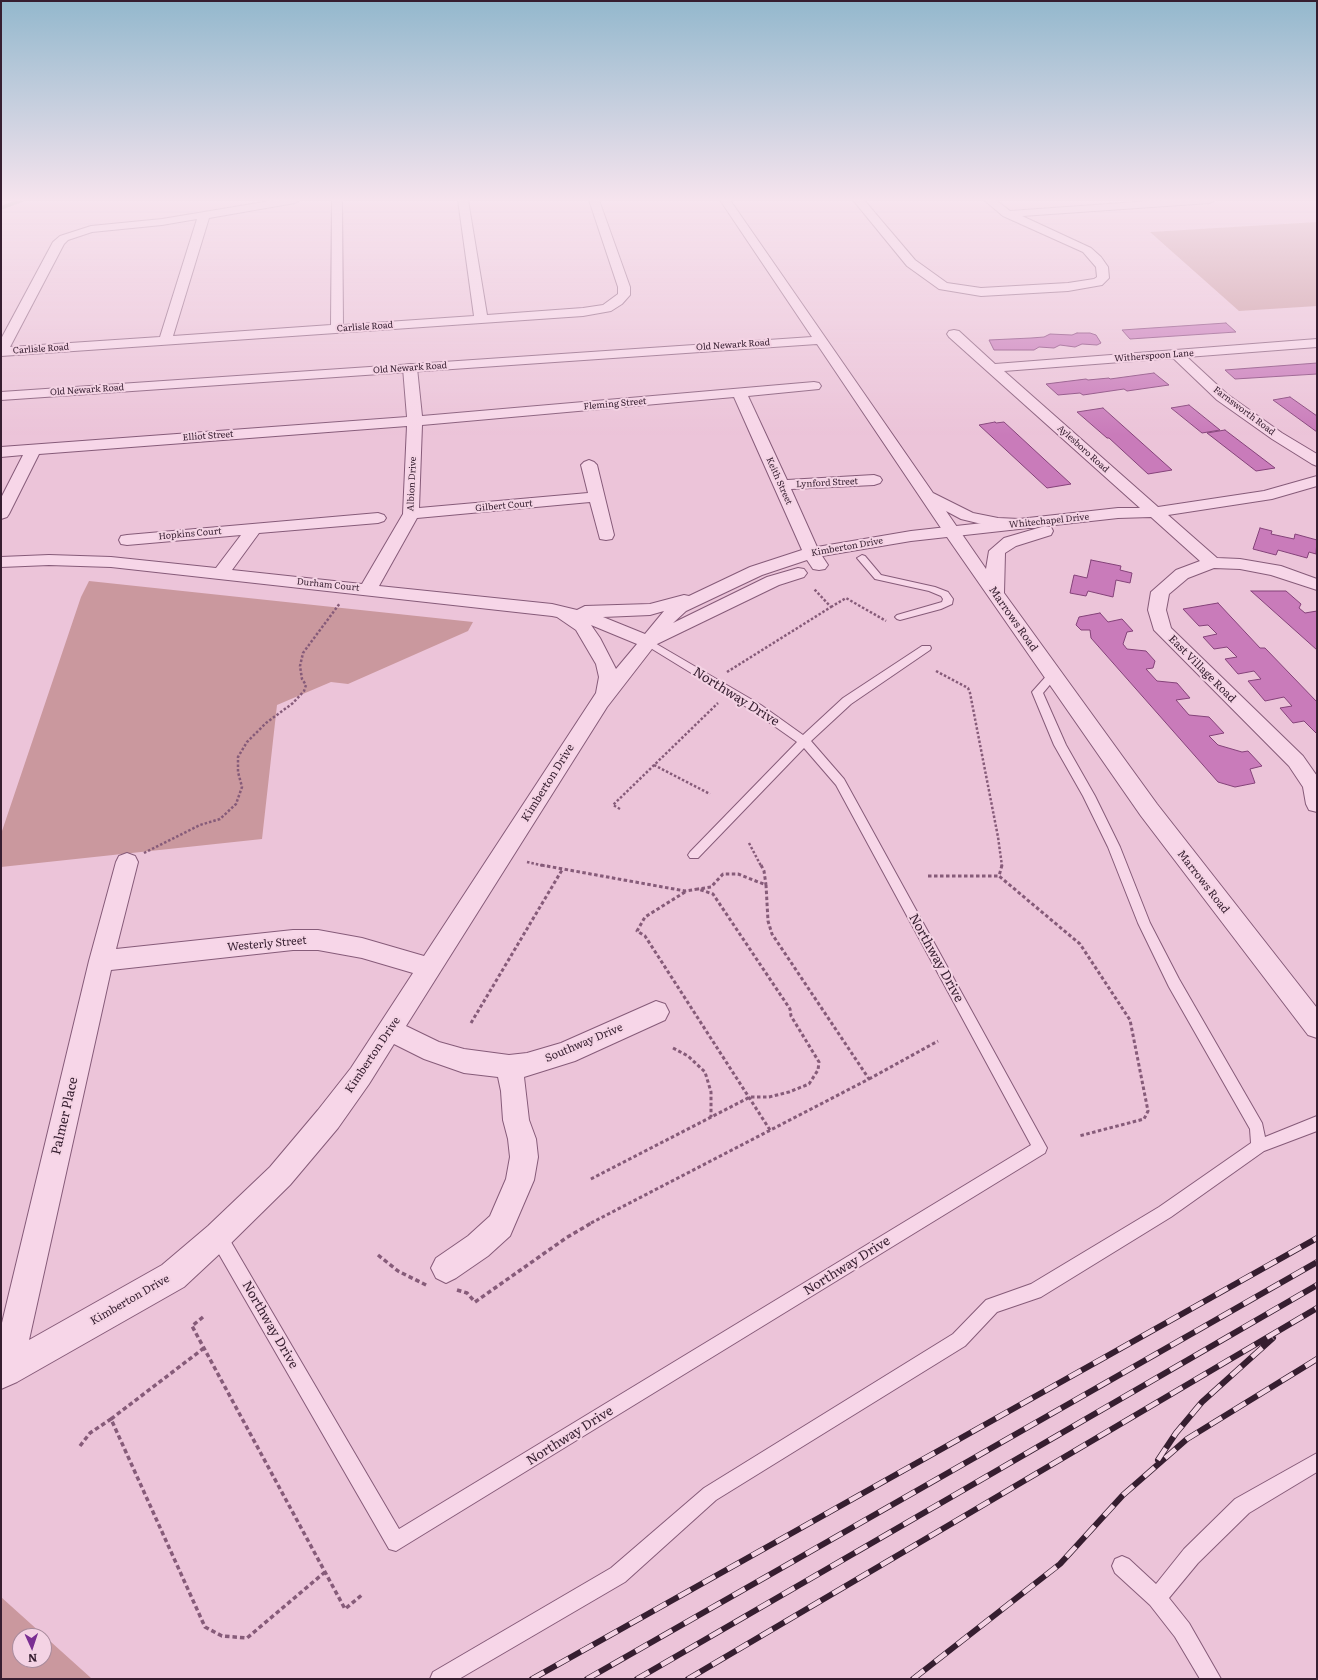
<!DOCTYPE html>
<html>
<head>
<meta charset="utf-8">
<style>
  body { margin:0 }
  #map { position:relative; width:1318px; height:1680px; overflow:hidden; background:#ecc4d9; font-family:Literata,serif }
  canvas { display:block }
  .frame { position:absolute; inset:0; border:2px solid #361e30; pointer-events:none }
  .north { position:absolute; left:12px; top:1628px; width:40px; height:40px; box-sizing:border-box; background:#f4d3e4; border:1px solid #a88b9c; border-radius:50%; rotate:177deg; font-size:11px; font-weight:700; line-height:16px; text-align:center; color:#361e30 }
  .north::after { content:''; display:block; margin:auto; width:14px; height:18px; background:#7a2e92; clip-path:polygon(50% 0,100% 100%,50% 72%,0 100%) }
</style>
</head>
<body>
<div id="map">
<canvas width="1318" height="1680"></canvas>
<div class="frame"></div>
<div class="north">N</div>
</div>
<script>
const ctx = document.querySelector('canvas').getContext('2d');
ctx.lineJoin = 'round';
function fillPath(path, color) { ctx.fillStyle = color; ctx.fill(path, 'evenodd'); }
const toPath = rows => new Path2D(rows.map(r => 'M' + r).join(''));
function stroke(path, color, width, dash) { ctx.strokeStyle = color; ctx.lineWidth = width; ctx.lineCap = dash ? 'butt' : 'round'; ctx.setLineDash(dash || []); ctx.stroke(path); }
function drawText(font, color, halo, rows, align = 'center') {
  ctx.font = font + ' Literata,serif'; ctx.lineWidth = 4; ctx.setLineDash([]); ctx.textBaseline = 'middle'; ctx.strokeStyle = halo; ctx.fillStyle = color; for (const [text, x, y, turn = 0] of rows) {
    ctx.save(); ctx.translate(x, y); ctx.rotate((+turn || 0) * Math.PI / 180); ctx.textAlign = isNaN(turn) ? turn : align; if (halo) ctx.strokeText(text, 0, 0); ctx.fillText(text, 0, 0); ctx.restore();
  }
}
fillPath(toPath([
  [1317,222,1317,306,1239,311,1150,232],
  [89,581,473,622,468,631,348,684,331,682,277,705,262,839,1,867,1,834,81,597],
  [1,1597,91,1678,1,1679],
  [20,1636,44,1636,44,1660,20,1660]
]), '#ca989e');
stroke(toPath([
  [1,208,22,200]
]), '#7c8d6d', 4);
const building = toPath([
  [1226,323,1236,332,1130,339,1122,330,1226,323],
  [1077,333,1090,333,1096,335,1101,343,1097,345,1082,344,1075,347,1060,345,1054,348,1039,347,1034,350,994,350,989,340,1031,338,1044,337,1050,334,1072,335,1077,333],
  [1317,363,1317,374,1235,379,1225,370,1317,363],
  [1154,373,1169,385,1127,391,1124,389,1083,395,1080,393,1058,395,1046,384,1086,379,1088,380,1109,378,1110,379,1154,373],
  [1290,397,1317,416,1317,432,1273,400,1290,397],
  [1189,405,1220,430,1202,433,1171,408,1189,405],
  [1103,408,1172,470,1148,474,1109,438,1107,438,1077,412,1103,408],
  [995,422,996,423,1004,422,1071,484,1047,488,979,425,995,422],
  [1225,430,1275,468,1256,471,1207,433,1225,430],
  [1260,528,1272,531,1271,534,1294,539,1295,534,1317,540,1316,554,1309,552,1307,558,1278,550,1276,555,1253,549,1260,528],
  [1091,560,1121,566,1120,570,1132,573,1130,583,1116,580,1113,597,1088,591,1086,596,1070,593,1074,575,1087,578,1091,560],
  [1251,591,1286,591,1301,604,1299,608,1305,613,1317,611,1317,650,1251,591],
  [1218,603,1260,648,1265,648,1317,702,1317,734,1304,721,1293,723,1280,708,1292,706,1284,697,1265,701,1248,681,1261,679,1254,671,1238,674,1225,659,1237,657,1227,647,1214,649,1203,637,1217,634,1208,625,1199,626,1183,609,1218,603],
  [1100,613,1108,622,1122,619,1133,631,1127,632,1123,644,1127,649,1146,651,1155,661,1153,668,1146,669,1157,681,1177,683,1190,698,1176,700,1189,715,1209,717,1224,733,1209,736,1218,745,1242,752,1248,751,1262,766,1250,769,1255,783,1235,787,1218,782,1091,638,1090,630,1081,630,1076,625,1079,617,1100,613]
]);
fillPath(building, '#c97bba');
stroke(building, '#844279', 1);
const service = toPath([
  [862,555,865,556,881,575,935,587,948,592,953,599,952,604,941,609,900,620,897,619,895,617,897,615,942,602,943,599,941,596,929,591,875,579,857,558,862,555],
  [648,639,761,705,803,735,843,698,922,646,930,646,931,648,930,650,851,704,811,741,844,779,1047,1148,1045,1153,396,1551,389,1549,212,1242,210,1236,212,1230,218,1228,224,1230,399,1529,1031,1145,836,785,804,748,698,858,690,858,688,855,690,852,797,742,753,711,644,644,643,642,648,639],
  [1053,672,1058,675,1043,693,1066,745,1095,796,1120,847,1150,923,1179,979,1262,1123,1265,1137,1317,1116,1317,1131,1264,1151,1171,1217,1041,1297,997,1312,965,1346,716,1500,625,1582,459,1679,430,1679,433,1672,611,1568,704,1488,953,1334,986,1300,1031,1284,1159,1207,1251,1143,1250,1129,1169,987,1138,923,1108,847,1083,796,1054,745,1032,692,1049,673,1053,672],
  [1317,1453,1317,1472,1249,1513,1198,1563,1169,1598,1189,1623,1221,1679,1200,1679,1175,1637,1150,1605,1115,1573,1112,1566,1115,1559,1122,1556,1129,1559,1156,1584,1184,1549,1235,1499,1317,1453]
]);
const minor = toPath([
  [276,200,300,200,295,203,209,218,173,336,331,325,332,200,342,200,343,325,474,316,458,200,468,200,487,315,583,308,603,305,618,294,618,287,589,200,599,200,630,287,630,295,622,304,611,311,583,316,1,356,1,339,53,242,60,236,91,226,162,219,276,200],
  [197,219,160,337,10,347,64,244,68,240,92,232,162,225,197,219],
  [853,200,864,200,915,260,947,283,981,288,1068,283,1094,279,1097,277,1096,267,1083,252,1003,216,984,200,996,200,1010,211,1165,200,1215,200,1210,203,1022,216,1091,248,1101,257,1108,267,1109,278,1102,285,1068,291,981,296,939,289,907,266,853,200],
  [954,330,959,331,995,364,1317,339,1317,347,1187,357,1227,394,1282,433,1317,454,1317,466,1312,464,1272,439,1217,400,1173,358,1004,371,1158,507,1264,491,1317,476,1317,486,1272,499,1168,515,1217,558,1240,559,1281,566,1317,579,1317,590,1271,575,1240,569,1214,568,1188,578,1169,594,1166,610,1171,628,1303,756,1317,776,1317,812,1309,810,1306,804,1303,787,1289,766,1154,630,1148,610,1151,592,1176,570,1200,561,1151,517,1118,518,911,541,822,556,828,565,825,569,819,570,813,569,807,560,762,575,686,611,673,623,767,577,798,568,804,569,807,573,804,577,779,585,655,645,607,707,406,1026,439,1042,464,1049,509,1055,527,1053,561,1043,656,1001,665,1004,669,1012,665,1020,575,1061,524,1077,529,1120,536,1139,538,1157,534,1180,510,1236,488,1256,456,1278,446,1283,436,1278,431,1268,436,1258,468,1236,490,1216,506,1179,510,1157,508,1139,503,1120,501,1091,498,1077,464,1073,424,1059,394,1044,369,1084,338,1128,290,1185,228,1246,184,1287,17,1382,1,1389,1,1327,89,961,116,862,119,856,127,853,135,856,138,862,116,949,293,930,318,930,362,938,424,956,596,693,599,677,596,664,576,630,557,617,552,616,111,567,49,565,1,567,1,557,49,555,111,557,216,568,241,535,127,545,121,544,119,540,121,536,127,535,378,513,384,515,386,518,384,521,378,523,259,533,232,570,362,584,403,514,407,426,39,454,9,514,7,517,1,519,1,498,23,455,1,457,1,447,407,417,403,368,405,365,410,364,415,365,417,368,422,416,814,382,819,383,821,386,819,389,748,396,787,480,874,475,880,477,882,480,880,483,874,485,791,489,817,547,911,531,1118,508,1140,508,949,337,947,334,949,331,954,330],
  [734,397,802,550,750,567,689,596,684,595,650,604,585,606,577,610,552,604,379,586,417,518,590,502,600,539,606,540,612,539,614,535,597,465,594,462,589,460,584,462,581,465,588,493,419,508,422,425,734,397],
  [664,611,645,634,603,617,650,615,664,611],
  [591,625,637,644,616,669,600,638,591,625],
  [293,950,318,950,362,958,413,973,351,1068,318,1110,270,1167,208,1226,162,1265,29,1340,111,970,293,950]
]);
const tertiary = toPath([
  [720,200,730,200,933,493,973,513,998,518,1041,520,1043,523,1041,526,1035,528,998,528,961,519,946,511,986,569,989,551,1004,538,1045,526,1051,527,1053,531,1051,535,1016,546,1005,553,1004,593,1157,804,1317,1008,1317,1038,1308,1035,1141,816,947,537,817,344,1,400,1,392,812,337,720,200]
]);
stroke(service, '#865b79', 2);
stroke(minor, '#865b79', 2);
stroke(tertiary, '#865b79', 2);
stroke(toPath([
  [831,607,846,598,886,621],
  [936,671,968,688,970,693,998,837,1002,866],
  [727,672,831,607,814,589],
  [654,765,710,794],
  [620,809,613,805,718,703],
  [749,843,761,866],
  [144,853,200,825,220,819,236,804,242,787,238,772,238,757,247,742,266,723,293,703,304,691,306,685,302,679,300,666,303,653,340,603],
  [527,862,545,866]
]), '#865b79', 2.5, [2.5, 2]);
stroke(toPath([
  [541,865,685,891,698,889,713,894,790,1009,791,1016,819,1062,818,1070,809,1084,789,1092,769,1097,750,1097,589,1180],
  [761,865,764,871,766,885],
  [1002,865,999,876,1080,944,1130,1020,1148,1111,1144,1119,1079,1136],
  [928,876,999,876],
  [685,892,645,917,637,931,645,936,770,1130],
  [471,1023,562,870],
  [673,1048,688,1056,705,1072,711,1092,711,1117],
  [869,1079,938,1041],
  [591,1223,869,1079,772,934,768,921,766,885,738,874,723,874,711,887,698,889]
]), '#865b79', 3, [3.5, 2.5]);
stroke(toPath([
  [378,1255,398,1271,428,1286],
  [457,1290,467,1293,475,1302,566,1238,593,1222],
  [203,1317,192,1326,345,1609,363,1594],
  [204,1348,111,1419,205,1627,222,1636,247,1638,325,1572],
  [80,1446,90,1433,111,1419]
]), '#865b79', 3.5, [4.5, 3]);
fillPath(service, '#f7d6e8');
fillPath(minor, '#f7d6e8');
fillPath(tertiary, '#f7d6e8');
const rail = toPath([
  [1158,1460,1176,1433,1202,1402,1273,1338],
  [532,1679,1317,1238],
  [587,1679,1317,1262],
  [637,1679,1317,1285],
  [688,1679,1317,1308],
  [913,1679,1060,1564,1123,1495,1187,1439,1317,1359]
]);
stroke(rail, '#361e30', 6);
stroke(rail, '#f4d3e4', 4.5, [14]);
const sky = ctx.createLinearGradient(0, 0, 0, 435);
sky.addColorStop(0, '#93b8cd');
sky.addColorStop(0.46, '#f6e4ee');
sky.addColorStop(1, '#f6e4ee00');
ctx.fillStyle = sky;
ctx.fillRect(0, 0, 1318, 435);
drawText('9px', '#361e30', '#f4d3e4', [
  ["Carlisle Road",365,327,-4],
  ["Old Newark Road",733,345,-4],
  ["Carlisle Road",41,349,-4],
  ["Witherspoon Lane",1154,356,-4],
  ["Old Newark Road",410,368,-4],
  ["Old Newark Road",87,390,-4],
  ["Fleming Street",615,404,-5],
  ["Farnsworth Road",1244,411,37],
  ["Elliot Street",208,436,-4],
  ["Aylesboro Road",1083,449,42],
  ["Keith Street",779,481,66],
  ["Lynford Street",827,483,-3],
  ["Albion Drive",412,484,-87],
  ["Gilbert Court",504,506,-5],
  ["Whitechapel Drive",1049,521,-6],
  ["Hopkins Court",190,534,-5],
  ["Kimberton Drive",847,547,-10],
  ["Durham Court",328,585,6]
]);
drawText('11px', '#361e30', '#f4d3e4', [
  ["Marrows Road",1013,619,55],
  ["East Village Road",1202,669,45],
  ["Kimberton Drive",548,783,-58],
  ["Marrows Road",1203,882,52],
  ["Westerly Street",267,944,-5],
  ["Southway Drive",584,1043,-23],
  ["Kimberton Drive",373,1055,-56],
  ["Kimberton Drive",130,1300,-30]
]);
drawText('13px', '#361e30', '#f4d3e4', [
  ["Northway Drive",736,697,32],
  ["Northway Drive",936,958,61],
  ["Palmer Place",65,1116,-77],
  ["Northway Drive",847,1266,-32],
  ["Northway Drive",270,1325,60],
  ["Northway Drive",570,1436,-32]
]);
</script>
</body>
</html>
